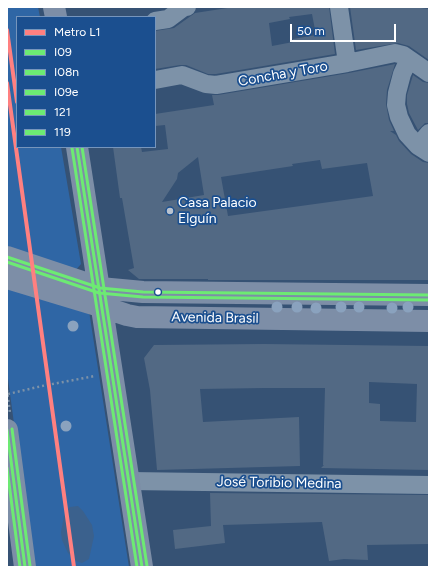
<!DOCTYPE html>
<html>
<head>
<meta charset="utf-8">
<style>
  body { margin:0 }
  #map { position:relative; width:436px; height:574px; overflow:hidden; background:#365274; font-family:Figtree,sans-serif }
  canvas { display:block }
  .frame { position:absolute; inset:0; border:8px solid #fff; pointer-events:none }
  .legend { position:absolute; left:16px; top:16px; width:140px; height:132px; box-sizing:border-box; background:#1b4f8f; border:1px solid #7695bc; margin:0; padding:5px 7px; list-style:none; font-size:12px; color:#fff }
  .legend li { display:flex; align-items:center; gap:8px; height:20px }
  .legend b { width:20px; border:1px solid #7695bc }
  .scale { position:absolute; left:290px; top:24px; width:106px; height:18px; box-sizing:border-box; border:2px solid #fff; border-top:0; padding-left:5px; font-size:12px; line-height:14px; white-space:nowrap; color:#fff; -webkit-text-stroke:3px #1b4f8f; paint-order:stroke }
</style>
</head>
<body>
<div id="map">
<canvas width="436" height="574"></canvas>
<div class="frame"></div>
<ul class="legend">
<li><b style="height:5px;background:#ff8080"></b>Metro L1</li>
<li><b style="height:5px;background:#6dea73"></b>I09</li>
<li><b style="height:5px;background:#6dea73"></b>I08n</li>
<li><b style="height:5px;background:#6dea73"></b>I09e</li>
<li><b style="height:5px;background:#6dea73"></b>121</li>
<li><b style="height:5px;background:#6dea73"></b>119</li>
</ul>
<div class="scale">50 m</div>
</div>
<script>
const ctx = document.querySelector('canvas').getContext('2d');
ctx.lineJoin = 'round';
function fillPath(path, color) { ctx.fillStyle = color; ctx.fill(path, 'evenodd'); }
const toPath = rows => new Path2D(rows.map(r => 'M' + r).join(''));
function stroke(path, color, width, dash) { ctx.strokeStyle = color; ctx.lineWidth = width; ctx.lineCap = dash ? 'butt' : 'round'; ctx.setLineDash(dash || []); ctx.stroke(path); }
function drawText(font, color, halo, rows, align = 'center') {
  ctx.font = font + ' Figtree,sans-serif'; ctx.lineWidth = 3.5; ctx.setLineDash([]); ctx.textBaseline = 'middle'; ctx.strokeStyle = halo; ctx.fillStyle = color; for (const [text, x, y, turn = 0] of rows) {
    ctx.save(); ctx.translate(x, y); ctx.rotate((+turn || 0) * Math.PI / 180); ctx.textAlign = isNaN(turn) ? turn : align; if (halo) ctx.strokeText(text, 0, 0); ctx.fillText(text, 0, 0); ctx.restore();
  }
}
fillPath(toPath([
  [7,7,38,7,40,17,17,17,17,147,61,147,81,264,75,271,7,250],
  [7,286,89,311,129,567,33,567,7,371]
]), '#2f66a5');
fillPath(toPath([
  [78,506,83,511,92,525,94,536,89,559,82,563,76,561,68,553,62,540,61,532,64,516,66,511,70,507]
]), '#3b618d');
fillPath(toPath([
  [234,7,329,7,335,54,216,74,208,74,186,65,180,65,155,69,155,31,174,28,195,13],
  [312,14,316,35,293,39,293,42,272,46,269,23,290,19,289,17],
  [350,7,413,7,429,9,429,60,409,46,398,43,356,50],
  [395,64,387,90,386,104,389,120,394,131,390,131,396,135,399,141,411,154,423,162,429,163,429,280,208,280,208,279,139,279,128,270,134,268,122,198,120,198,113,147,141,147,142,152,168,149,165,125,155,126,155,114,214,105,212,95,218,95,349,73],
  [198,157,204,195,162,202,177,179,178,173],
  [320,160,322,169,367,163,373,196,228,216,221,177,293,166,292,164],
  [413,75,423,82,429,83,429,123,425,123,418,130,409,113,407,104,407,95],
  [264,344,429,346,429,470,321,468,324,465,323,465,325,388,264,388,200,389,203,422,299,417,300,466,157,470,150,390,144,358,154,345],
  [369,382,417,384,416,422,380,421,380,404,369,403],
  [210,493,429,495,429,544,367,545,368,560,344,559,329,561,322,522,223,525,225,543,175,549,173,530,211,526]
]), '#526984');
stroke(toPath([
  [7,390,10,413],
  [8,394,42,386,95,376]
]), '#7d92a8', 2.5, [2, 3]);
stroke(toPath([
  [339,7,347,63],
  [155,21,168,19,184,7,187,7],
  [409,59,402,74,397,93,396,105,399,117,407,134,418,146,429,153],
  [155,80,182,75,206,84,216,85,347,63,395,53,403,55,429,73],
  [418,146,429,133],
  [129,481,429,485]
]), '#7d92a8', 18);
stroke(toPath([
  [54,7,56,17],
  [77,147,142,567],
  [7,257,100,288,143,292,429,295],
  [7,278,103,307,127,315,137,317,429,321],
  [7,430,25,567]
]), '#7d8ea7', 22);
stroke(toPath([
  [77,147,142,567],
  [7,430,25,567]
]), '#6dea73', 3);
stroke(toPath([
  [72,148,137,567],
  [7,468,20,567]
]), '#6dea73', 3);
stroke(toPath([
  [82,147,147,566],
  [12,429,30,566]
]), '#6dea73', 3);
stroke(toPath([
  [7,257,100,288,143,292,429,295]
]), '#6dea73', 3);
stroke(toPath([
  [7,262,99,293,143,297,429,300]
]), '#6dea73', 3);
stroke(toPath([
  [7,30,17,102],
  [7,83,74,567]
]), '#ff8080', 4);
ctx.fillStyle = '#8aa2be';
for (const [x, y] of [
  [277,307],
  [297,307],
  [341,307],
  [359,307],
  [408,307],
  [316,308],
  [392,308],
  [73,326],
  [66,426]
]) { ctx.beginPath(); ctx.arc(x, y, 5.5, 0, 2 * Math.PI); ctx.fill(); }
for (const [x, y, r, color] of [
  [170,211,4,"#b9c2ce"],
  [158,292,3.5,"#fff"]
]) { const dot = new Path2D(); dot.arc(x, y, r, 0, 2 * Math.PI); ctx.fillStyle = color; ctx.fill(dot); stroke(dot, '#1b4f8f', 1.5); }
drawText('14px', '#fff', '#1b4f8f', [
  ["Concha y Toro",283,74,-10],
  ["Avenida Brasil",215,318,1],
  ["José Toribio Medina",279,483,1]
]);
drawText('14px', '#fff', '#1b4f8f', [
  ["Casa Palacio",178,203],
  ["Elguín",178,219]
], 'left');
</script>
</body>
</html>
